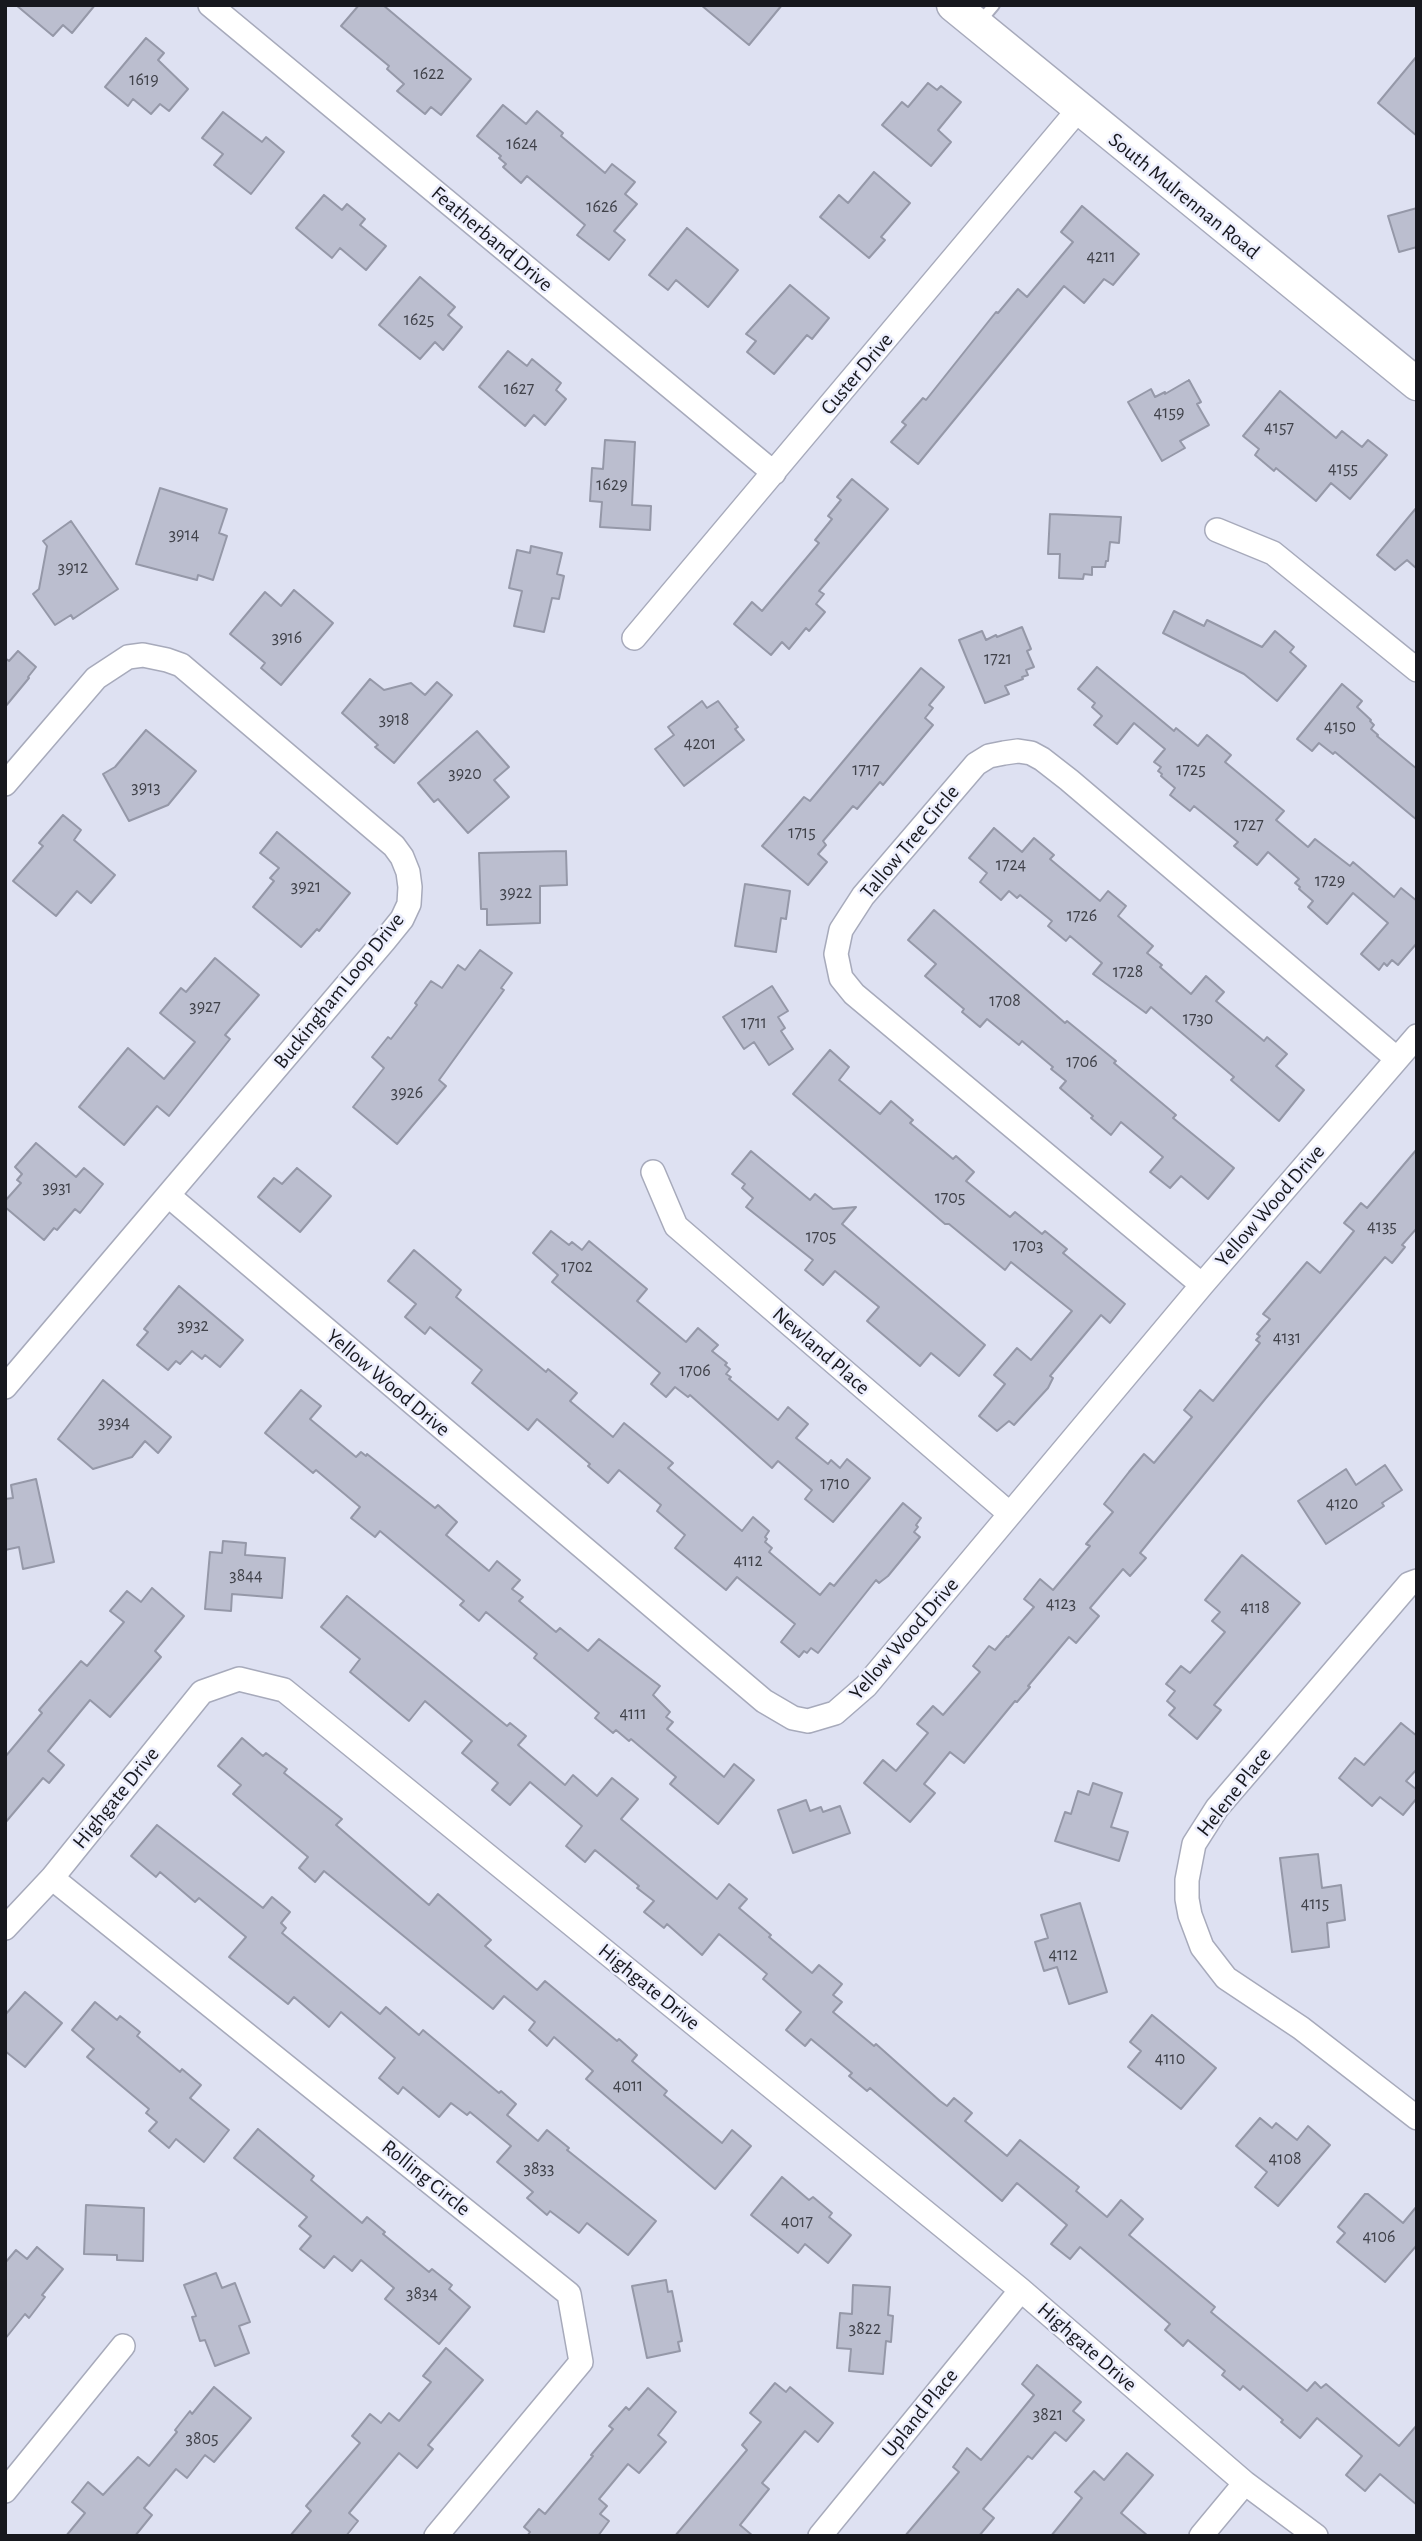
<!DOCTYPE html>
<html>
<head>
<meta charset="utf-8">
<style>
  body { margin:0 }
  #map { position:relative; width:1422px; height:2541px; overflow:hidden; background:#dee1f2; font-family:"Alegreya Sans",sans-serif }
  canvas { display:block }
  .frame { position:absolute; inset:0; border:7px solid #17181e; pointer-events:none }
</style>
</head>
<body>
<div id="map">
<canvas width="1422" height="2541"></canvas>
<div class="frame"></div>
</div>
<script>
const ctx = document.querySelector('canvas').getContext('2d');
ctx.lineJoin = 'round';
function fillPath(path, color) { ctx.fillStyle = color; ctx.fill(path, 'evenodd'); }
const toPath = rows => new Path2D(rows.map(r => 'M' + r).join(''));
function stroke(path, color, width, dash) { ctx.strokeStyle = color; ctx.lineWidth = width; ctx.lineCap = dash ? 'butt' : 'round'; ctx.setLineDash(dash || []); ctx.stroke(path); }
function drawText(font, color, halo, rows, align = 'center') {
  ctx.font = font + ' "Alegreya Sans",sans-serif'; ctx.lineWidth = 5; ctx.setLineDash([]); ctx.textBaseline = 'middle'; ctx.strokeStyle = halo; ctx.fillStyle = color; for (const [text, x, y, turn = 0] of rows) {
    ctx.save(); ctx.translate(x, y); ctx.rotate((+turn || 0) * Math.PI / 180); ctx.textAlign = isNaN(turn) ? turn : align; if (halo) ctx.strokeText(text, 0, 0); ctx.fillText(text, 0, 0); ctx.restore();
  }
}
const building = toPath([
  [16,5,95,5,72,33,63,25,53,36,16,5],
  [359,5,383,5,471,79,441,115,431,107,425,114,397,91,404,84,387,69,389,66,341,26,359,5],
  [701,5,782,5,749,45,701,5],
  [146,38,164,53,158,60,188,89,169,111,160,104,151,114,133,99,128,106,105,87,146,38],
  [1417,56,1417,136,1378,103,1417,56],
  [928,83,937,90,941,86,961,102,938,130,951,142,931,166,882,125,902,102,908,107,928,83],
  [503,105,526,124,537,111,563,133,561,136,605,173,612,164,635,182,625,194,637,204,614,231,625,240,609,260,577,235,585,225,527,176,521,183,503,167,506,164,499,158,501,156,477,136,503,105],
  [223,112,262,142,266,137,284,152,251,194,214,165,223,154,202,138,223,112],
  [874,172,910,203,881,237,885,240,869,258,820,217,839,195,848,203,874,172],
  [324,195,342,210,347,204,365,219,360,225,386,246,366,270,340,248,332,258,296,228,324,195],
  [1082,206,1139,254,1113,285,1104,279,1084,303,1064,286,918,464,891,442,906,425,902,422,923,398,926,400,996,312,998,313,1018,289,1027,297,1073,242,1061,232,1082,206],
  [1417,208,1417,247,1399,252,1388,216,1417,208],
  [687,228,738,270,708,307,676,280,668,290,649,275,687,228],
  [420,277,455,307,448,315,462,327,443,350,435,342,420,359,379,325,420,277],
  [790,285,829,318,812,339,807,335,774,374,747,352,756,341,746,334,790,285],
  [508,351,527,366,532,359,561,383,556,390,566,399,545,425,534,415,525,426,479,387,508,351],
  [1189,380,1201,402,1197,404,1209,425,1180,441,1185,448,1162,461,1128,402,1151,389,1155,397,1165,392,1165,394,1189,380],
  [1280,391,1336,438,1342,431,1362,447,1368,440,1387,455,1350,499,1331,483,1316,501,1276,468,1274,471,1255,455,1259,449,1243,436,1280,391],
  [605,440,635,442,632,505,651,506,650,530,600,527,602,502,590,501,592,468,603,469,605,440],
  [852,479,888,509,819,591,824,594,816,604,825,612,809,631,806,628,789,649,782,642,771,655,734,624,752,602,762,611,819,543,815,540,832,519,828,516,841,500,837,497,852,479],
  [160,488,227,509,219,533,227,536,213,580,198,575,197,580,136,564,160,488],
  [1417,507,1417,569,1407,560,1395,570,1377,555,1417,507],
  [1050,514,1121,517,1119,543,1110,542,1108,561,1106,561,1105,567,1092,567,1092,575,1084,574,1083,579,1059,578,1060,554,1048,554,1050,514],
  [71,521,118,589,73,619,71,615,55,625,33,594,39,589,47,546,43,541,71,521],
  [531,546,562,553,557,574,564,576,559,599,552,598,544,632,514,626,522,591,509,588,517,550,530,553,531,546],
  [294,590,333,623,281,685,261,668,265,663,230,634,265,592,281,606,294,590],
  [1174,611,1204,626,1207,620,1262,647,1275,631,1294,647,1290,652,1306,666,1277,701,1244,674,1163,633,1174,611],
  [1022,627,1031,649,1027,651,1034,667,1026,670,1028,675,1022,677,1023,679,1005,686,1009,694,985,703,959,640,982,631,986,640,996,635,997,637,1022,627],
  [18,651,36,667,28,677,29,678,5,707,5,658,9,661,18,651],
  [1097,667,1174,731,1176,728,1198,746,1207,735,1231,755,1225,762,1284,811,1276,820,1308,847,1315,839,1350,866,1353,862,1394,897,1401,888,1417,901,1417,943,1398,965,1392,960,1387,966,1384,963,1379,970,1361,954,1388,923,1353,893,1327,924,1308,907,1313,901,1299,889,1300,887,1295,883,1299,879,1268,852,1257,865,1234,846,1238,842,1194,806,1190,811,1170,795,1175,788,1161,776,1162,774,1158,771,1161,767,1154,762,1165,749,1134,723,1117,744,1094,725,1102,716,1092,707,1095,703,1078,689,1097,667],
  [921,668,944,687,929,705,933,708,925,718,933,725,883,785,880,782,857,809,853,806,823,841,826,845,818,854,827,862,808,885,762,846,804,797,810,801,921,668],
  [370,679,384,690,411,683,425,695,437,682,452,695,394,763,375,747,378,745,342,713,370,679],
  [1342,684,1362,701,1357,707,1371,720,1370,721,1374,725,1371,729,1378,735,1377,736,1417,769,1417,820,1335,752,1333,754,1319,743,1312,751,1297,739,1342,684],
  [702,701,707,708,718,701,738,727,735,729,744,740,684,786,655,749,674,735,668,727,702,701],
  [146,730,196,771,168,805,129,821,103,774,115,767,146,730],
  [477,731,509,767,494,780,509,797,468,833,438,799,434,802,418,783,477,731],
  [63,815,81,830,74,840,115,875,91,903,77,891,56,916,13,881,43,846,39,843,63,815],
  [994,828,1022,852,1034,838,1054,855,1050,859,1100,901,1108,891,1126,906,1118,916,1153,946,1147,953,1162,965,1160,967,1191,994,1206,976,1224,992,1216,1001,1264,1041,1267,1037,1287,1054,1276,1066,1304,1090,1279,1121,1231,1080,1234,1077,1151,1007,1146,1013,1093,974,1102,963,1070,936,1066,941,1048,926,1052,921,1020,895,1017,898,1009,891,1001,900,980,882,987,873,969,858,994,828],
  [277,832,350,893,319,931,317,929,301,947,253,907,274,881,270,878,279,868,260,853,277,832],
  [566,851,567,885,540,886,540,923,487,925,487,909,481,909,479,853,566,851],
  [745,884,790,891,786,919,781,918,776,952,735,946,745,884],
  [934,910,1065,1023,1067,1021,1116,1061,1114,1063,1176,1115,1173,1118,1234,1168,1208,1199,1181,1176,1170,1188,1150,1172,1163,1157,1121,1122,1111,1135,1091,1118,1093,1116,1060,1088,1066,1081,1051,1069,1053,1067,1022,1041,1019,1045,987,1019,980,1027,962,1012,964,1009,925,976,936,964,908,940,934,910],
  [480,950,512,973,501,988,504,990,439,1080,446,1086,397,1144,353,1107,384,1068,372,1057,388,1037,391,1039,417,1005,415,1003,431,981,442,988,458,965,465,970,480,950],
  [215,958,259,995,225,1035,230,1039,169,1116,157,1106,124,1145,79,1107,128,1048,164,1079,195,1042,160,1013,181,988,186,992,215,958],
  [772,986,788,1011,778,1017,785,1028,781,1031,793,1049,769,1065,754,1042,744,1049,723,1017,772,986],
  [830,1050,849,1067,839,1080,880,1114,891,1101,913,1120,910,1123,953,1159,956,1156,974,1172,966,1181,1010,1217,1015,1212,1042,1234,1045,1231,1067,1249,1063,1253,1125,1304,1110,1323,1101,1315,1050,1376,1053,1378,1048,1388,1014,1425,1009,1421,997,1431,979,1416,1005,1384,994,1375,1017,1348,1031,1360,1072,1311,1011,1262,1005,1270,949,1224,945,1224,793,1094,830,1050],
  [36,1143,76,1177,84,1168,103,1184,80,1213,75,1209,57,1230,54,1228,44,1240,5,1207,5,1201,21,1183,17,1180,22,1174,15,1167,36,1143],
  [1417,1149,1417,1228,1402,1245,1405,1247,1392,1263,1385,1257,1266,1398,1140,1553,1146,1558,1130,1576,1123,1569,1090,1608,1099,1616,1076,1643,1069,1637,1028,1686,1030,1687,1017,1702,1015,1701,964,1763,950,1752,924,1784,935,1793,910,1822,864,1783,883,1760,896,1771,928,1733,917,1724,933,1706,943,1715,980,1672,973,1666,989,1646,995,1650,1007,1636,1008,1637,1034,1607,1024,1599,1040,1579,1053,1590,1090,1546,1086,1544,1113,1512,1104,1504,1129,1472,1144,1454,1154,1463,1192,1417,1184,1410,1200,1390,1213,1401,1260,1343,1256,1340,1260,1336,1257,1334,1270,1319,1263,1314,1307,1262,1320,1273,1354,1231,1344,1223,1361,1203,1367,1208,1417,1149],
  [751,1151,810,1200,815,1194,833,1209,856,1207,842,1224,985,1345,959,1376,931,1353,920,1366,867,1321,879,1307,835,1271,823,1285,805,1270,813,1260,746,1207,753,1198,742,1188,745,1184,732,1174,751,1151],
  [297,1168,331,1196,300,1232,258,1197,274,1178,282,1184,297,1168],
  [551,1231,569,1245,572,1242,582,1250,589,1241,647,1289,637,1301,686,1342,698,1328,718,1345,712,1351,727,1363,725,1365,730,1369,726,1374,731,1377,729,1379,778,1420,788,1407,808,1424,796,1438,828,1464,831,1460,840,1468,847,1459,870,1478,833,1522,805,1499,812,1490,778,1461,772,1468,690,1395,688,1397,675,1387,666,1397,651,1384,660,1373,552,1282,558,1275,533,1253,551,1231],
  [414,1250,461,1290,456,1297,546,1372,548,1369,577,1393,570,1401,613,1437,624,1423,673,1463,668,1468,742,1531,753,1517,769,1531,765,1537,767,1539,765,1542,772,1548,769,1552,820,1595,830,1583,834,1586,903,1503,921,1518,916,1525,918,1527,914,1532,920,1537,888,1576,879,1583,876,1580,818,1653,811,1648,807,1653,804,1651,799,1657,781,1642,795,1624,737,1577,726,1590,675,1548,685,1535,657,1511,661,1505,619,1470,608,1483,588,1466,590,1464,537,1419,528,1430,472,1383,482,1370,430,1327,425,1334,405,1317,416,1304,388,1281,414,1250],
  [179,1286,243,1340,220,1367,205,1355,202,1359,192,1351,180,1364,176,1361,168,1370,137,1345,148,1332,144,1329,179,1286],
  [103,1380,171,1437,158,1453,145,1441,132,1457,93,1469,58,1439,103,1380],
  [301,1390,321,1406,310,1419,356,1457,361,1452,366,1456,367,1454,435,1508,438,1505,457,1522,446,1535,489,1571,497,1561,520,1580,512,1589,523,1597,519,1601,556,1632,560,1628,588,1651,599,1639,660,1686,653,1695,670,1712,666,1717,673,1722,667,1729,724,1777,734,1764,754,1780,718,1824,670,1784,676,1777,631,1739,629,1741,616,1730,613,1733,595,1718,599,1713,534,1658,537,1654,486,1612,479,1621,460,1605,464,1601,380,1531,375,1537,351,1518,360,1507,316,1470,313,1473,265,1433,301,1390],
  [1385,1465,1402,1490,1382,1503,1384,1506,1326,1544,1298,1501,1346,1469,1356,1485,1385,1465],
  [36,1479,54,1562,23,1569,19,1547,5,1550,5,1499,13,1498,11,1485,36,1479],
  [223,1541,246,1543,245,1555,285,1558,282,1598,232,1594,231,1611,205,1609,210,1552,222,1553,223,1541],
  [1242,1555,1300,1603,1214,1705,1221,1710,1197,1739,1169,1715,1175,1708,1167,1701,1175,1691,1166,1684,1181,1666,1190,1673,1225,1632,1212,1621,1220,1612,1205,1600,1242,1555],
  [152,1588,184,1616,155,1651,161,1657,110,1717,90,1700,48,1751,64,1765,49,1783,43,1778,5,1823,5,1757,42,1713,39,1710,81,1661,87,1666,124,1622,110,1611,127,1591,141,1602,152,1588],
  [347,1596,507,1726,510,1723,526,1736,518,1745,565,1785,573,1775,597,1796,612,1778,638,1799,621,1819,717,1899,729,1884,747,1899,739,1908,771,1935,769,1937,812,1973,819,1965,842,1984,833,1995,842,2002,833,2012,874,2046,876,2044,940,2101,947,2106,954,2098,972,2113,965,2121,1007,2156,1020,2140,1079,2187,1076,2191,1107,2217,1121,2200,1143,2219,1129,2235,1215,2307,1211,2312,1307,2391,1315,2382,1321,2388,1326,2384,1399,2446,1417,2425,1417,2505,1380,2474,1365,2491,1346,2475,1362,2456,1317,2418,1300,2438,1281,2422,1283,2420,1243,2386,1240,2390,1222,2375,1225,2371,1188,2340,1183,2346,1165,2330,1170,2324,1080,2247,1070,2259,1051,2244,1067,2225,1017,2183,1002,2201,870,2088,867,2091,849,2076,852,2073,811,2039,805,2046,786,2030,801,2012,763,1979,767,1974,719,1934,702,1955,667,1924,664,1928,644,1912,654,1901,637,1888,639,1886,595,1850,585,1862,566,1846,582,1826,530,1782,510,1805,492,1790,498,1783,462,1753,472,1741,425,1701,409,1721,350,1672,360,1659,321,1627,347,1596],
  [1401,1723,1417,1736,1417,1769,1406,1781,1417,1790,1417,1798,1403,1815,1380,1797,1372,1806,1339,1778,1355,1758,1364,1765,1401,1723],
  [242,1738,263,1756,266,1753,287,1769,284,1773,342,1819,336,1825,429,1905,438,1894,491,1940,485,1946,537,1990,545,1981,617,2041,619,2039,637,2055,632,2061,667,2091,664,2095,722,2143,732,2130,751,2146,715,2189,586,2079,593,2071,554,2037,547,2046,529,2030,535,2022,504,1996,493,2009,324,1871,315,1882,299,1868,308,1857,233,1794,241,1785,218,1766,242,1738],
  [1093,1783,1122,1793,1111,1827,1128,1832,1119,1861,1055,1841,1065,1812,1071,1814,1078,1791,1089,1795,1093,1783],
  [806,1800,810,1811,821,1807,823,1812,840,1806,850,1833,793,1853,778,1810,806,1800],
  [157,1825,263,1908,272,1897,290,1912,281,1923,286,1928,282,1933,380,2014,386,2007,419,2035,423,2030,499,2093,501,2091,516,2104,507,2115,538,2141,547,2130,569,2148,567,2150,656,2221,628,2255,587,2223,579,2233,550,2211,547,2215,527,2198,533,2192,497,2162,511,2146,470,2112,467,2115,451,2103,439,2117,403,2087,398,2094,379,2078,395,2058,341,2012,329,2027,294,1997,288,2004,229,1957,246,1937,199,1898,195,1902,160,1872,156,1877,131,1856,157,1825],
  [1318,1854,1322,1888,1341,1885,1345,1920,1327,1923,1329,1947,1292,1952,1280,1858,1318,1854],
  [1080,1903,1107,1992,1069,2004,1057,1967,1044,1971,1035,1942,1048,1938,1041,1915,1080,1903],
  [25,1992,62,2023,25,2067,5,2051,5,2015,25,1992],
  [95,2002,117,2020,120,2016,140,2032,137,2036,180,2072,182,2069,201,2085,190,2098,229,2130,204,2162,176,2139,169,2148,149,2131,157,2122,146,2113,149,2109,87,2057,94,2049,72,2030,95,2002],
  [1152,2015,1216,2068,1181,2109,1128,2067,1141,2051,1130,2042,1152,2015],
  [1260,2118,1272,2128,1276,2123,1297,2140,1308,2126,1330,2145,1278,2206,1255,2187,1267,2172,1236,2146,1260,2118],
  [258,2129,314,2176,311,2180,362,2223,367,2217,385,2232,383,2234,429,2272,432,2269,452,2285,449,2289,470,2307,439,2344,385,2299,394,2288,361,2260,352,2271,334,2256,324,2268,300,2249,311,2236,299,2226,307,2217,234,2158,258,2129],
  [782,2177,809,2200,813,2197,832,2213,829,2217,851,2235,828,2263,805,2244,798,2253,751,2215,782,2177],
  [1365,2194,1368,2194,1403,2223,1417,2206,1417,2245,1385,2282,1337,2242,1345,2233,1338,2227,1365,2194],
  [86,2205,144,2208,143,2261,117,2260,117,2255,84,2254,86,2205],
  [37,2247,63,2269,42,2295,45,2297,29,2318,25,2314,5,2339,5,2263,16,2250,27,2259,37,2247],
  [216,2273,222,2288,235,2283,250,2322,239,2326,249,2353,215,2366,205,2340,200,2341,192,2317,196,2316,184,2285,216,2273],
  [666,2280,668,2292,672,2291,682,2341,678,2342,680,2351,647,2358,632,2286,666,2280],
  [853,2285,890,2287,888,2315,893,2316,891,2342,886,2341,883,2374,849,2371,851,2349,837,2348,840,2313,852,2314,853,2285],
  [446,2348,483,2380,428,2445,433,2449,417,2468,399,2453,349,2513,358,2521,346,2536,290,2536,311,2511,306,2506,360,2443,352,2436,370,2414,381,2423,389,2413,399,2421,431,2382,423,2376,446,2348],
  [1037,2365,1081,2402,1073,2411,1084,2420,1066,2441,1055,2432,1032,2459,1028,2456,983,2509,994,2518,979,2536,905,2536,959,2472,953,2467,967,2448,981,2460,1034,2395,1022,2384,1037,2365],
  [775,2383,786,2392,790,2387,833,2423,818,2442,805,2431,762,2483,769,2489,740,2525,753,2536,675,2536,747,2450,742,2445,761,2422,750,2413,775,2383],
  [214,2387,251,2418,214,2462,205,2455,187,2478,176,2469,144,2508,152,2515,135,2536,66,2536,85,2513,72,2502,88,2482,103,2495,138,2457,149,2466,177,2432,175,2430,190,2411,192,2414,214,2387],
  [648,2388,676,2412,658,2435,666,2442,639,2473,628,2464,599,2499,607,2506,600,2514,609,2521,598,2536,527,2536,530,2532,524,2527,539,2509,545,2514,593,2456,591,2455,613,2429,609,2426,626,2407,629,2410,648,2388],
  [1127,2453,1153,2475,1121,2513,1148,2536,1051,2536,1082,2498,1075,2492,1094,2471,1104,2480,1127,2453]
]);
fillPath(building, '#bbbecf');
stroke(building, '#9598a8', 2);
const lane = toPath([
  [979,23,994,5]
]);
const street = toPath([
  [210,5,774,473],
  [1217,530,1273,553,1417,670],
  [634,638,1078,110],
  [5,784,96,678,128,657,143,655,167,660,181,665,394,846,402,857,408,872,410,887,409,904,402,919,385,940,5,1387],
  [653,1172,676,1226,1010,1514],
  [169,1196,764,1701,793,1718,808,1721,835,1713,866,1686,1202,1285,1417,1036],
  [1202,1285,854,994,841,978,836,954,841,930,863,896,976,764,989,756,1004,753,1018,751,1031,753,1042,759,1069,780,1396,1058],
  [1417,1581,1409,1584,1217,1808,1194,1844,1187,1880,1187,1899,1190,1915,1202,1947,1226,1978,1301,2028,1417,2118],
  [52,1878,569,2294,581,2362,436,2536],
  [5,1928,52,1878,202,1692,239,1679,284,1690,1021,2290,1245,2483,1316,2536],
  [5,2491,123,2346],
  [820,2536,1021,2290],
  [1201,2536,1245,2483]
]);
const secondary = toPath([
  [953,5,1417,384]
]);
stroke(lane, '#a7aabb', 14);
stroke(street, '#a7aabb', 26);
stroke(secondary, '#a7aabb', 35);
stroke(lane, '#fff', 10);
stroke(street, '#fff', 23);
stroke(secondary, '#fff', 32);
drawText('18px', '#40424a', null, [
  ["1622",429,74],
  ["1619",144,80],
  ["1624",522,144],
  ["1626",602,207],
  ["4211",1101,257],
  ["1625",419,320],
  ["1627",519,389],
  ["4159",1169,413],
  ["4157",1279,428],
  ["4155",1343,469],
  ["1629",612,485],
  ["3914",184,535],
  ["3912",73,568],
  ["3916",287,638],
  ["1721",998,659],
  ["3918",394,720],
  ["4150",1340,727],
  ["4201",700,744],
  ["1717",866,770],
  ["1725",1191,770],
  ["3920",465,774],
  ["3913",146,788],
  ["1727",1249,825],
  ["1715",802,833],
  ["1724",1011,865],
  ["1729",1330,881],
  ["3921",306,887],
  ["3922",516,893],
  ["1726",1082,916],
  ["1728",1128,972],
  ["1708",1005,1001],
  ["3927",205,1007],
  ["1730",1198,1019],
  ["1711",754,1023],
  ["1706",1082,1062],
  ["3926",407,1093],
  ["3931",57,1188],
  ["1705",950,1198],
  ["4135",1382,1227],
  ["1705",821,1237],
  ["1703",1028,1246],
  ["1702",577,1267],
  ["3932",193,1326],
  ["4131",1287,1338],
  ["1706",695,1371],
  ["3934",114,1423],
  ["1710",835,1484],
  ["4120",1342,1504],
  ["4112",748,1561],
  ["3844",246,1576],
  ["4123",1061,1604],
  ["4118",1255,1608],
  ["4111",633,1714],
  ["4115",1315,1904],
  ["4112",1063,1955],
  ["4110",1170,2059],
  ["4011",628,2086],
  ["4108",1285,2159],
  ["3833",539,2169],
  ["4017",797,2222],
  ["4106",1379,2237],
  ["3834",422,2294],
  ["3822",865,2329],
  ["3821",1048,2415],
  ["3805",202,2439]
]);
drawText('21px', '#17181e', '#eceefd', [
  ["South Mulrennan Road",1184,196,39],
  ["Featherband Drive",492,239,40],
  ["Custer Drive",857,374,-50],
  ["Tallow Tree Circle",910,842,-50],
  ["Buckingham Loop Drive",339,991,-51],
  ["Yellow Wood Drive",1270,1206,-49],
  ["Newland Place",821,1351,41],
  ["Yellow Wood Drive",388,1383,40],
  ["Yellow Wood Drive",904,1639,-49],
  ["Helene Place",1234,1792,-52],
  ["Highgate Drive",116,1798,-51],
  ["Highgate Drive",649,1987,39],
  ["Rolling Circle",426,2178,39],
  ["Highgate Drive",1087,2347,41],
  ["Upland Place",920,2413,-51]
]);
</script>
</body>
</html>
